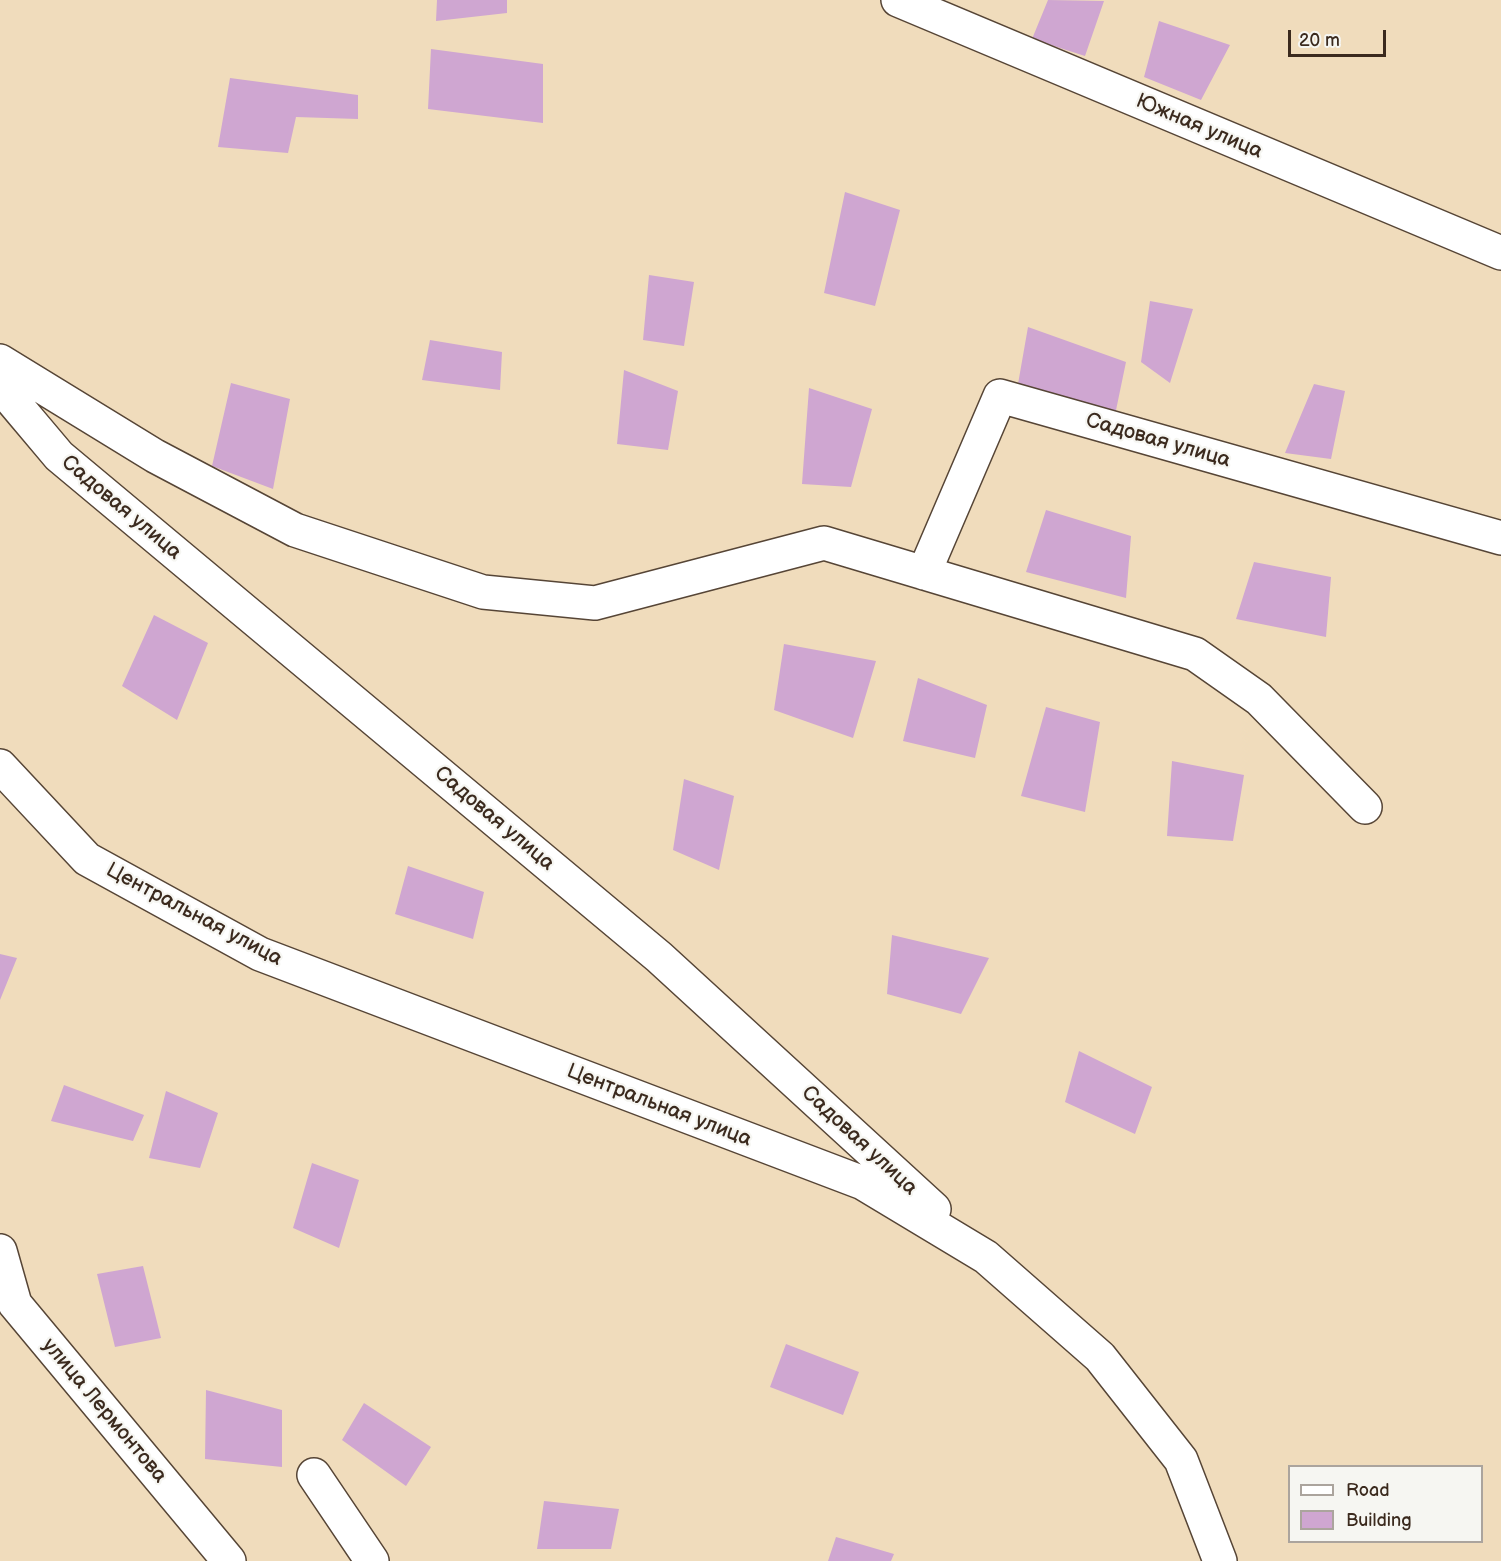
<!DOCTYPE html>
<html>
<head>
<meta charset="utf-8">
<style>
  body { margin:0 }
  #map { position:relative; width:1501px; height:1561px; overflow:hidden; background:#f0dcbc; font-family:"Balsamiq Sans",sans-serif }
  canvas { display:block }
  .legend { position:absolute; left:1288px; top:1465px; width:195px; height:78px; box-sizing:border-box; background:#f6f6f2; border:2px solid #aba49d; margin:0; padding:8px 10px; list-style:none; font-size:18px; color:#3b2a1e }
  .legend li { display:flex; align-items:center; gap:12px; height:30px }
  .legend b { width:30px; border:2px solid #aba49d }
  .scale { position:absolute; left:1288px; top:30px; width:98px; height:27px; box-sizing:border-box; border:3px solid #3b2a1e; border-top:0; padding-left:8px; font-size:18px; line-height:21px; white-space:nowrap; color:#3b2a1e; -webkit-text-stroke:4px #f6f6f2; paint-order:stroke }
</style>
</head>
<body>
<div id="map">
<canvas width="1501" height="1561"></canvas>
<ul class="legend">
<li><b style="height:8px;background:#fff"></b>Road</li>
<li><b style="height:16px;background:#cfa6d1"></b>Building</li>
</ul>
<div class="scale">20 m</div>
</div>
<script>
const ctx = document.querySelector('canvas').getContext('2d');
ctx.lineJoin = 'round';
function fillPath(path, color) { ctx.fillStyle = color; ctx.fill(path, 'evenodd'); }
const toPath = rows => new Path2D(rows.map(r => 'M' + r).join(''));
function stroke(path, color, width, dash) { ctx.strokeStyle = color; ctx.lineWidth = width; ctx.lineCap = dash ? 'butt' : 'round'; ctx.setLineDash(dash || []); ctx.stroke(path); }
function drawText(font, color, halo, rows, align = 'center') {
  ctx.font = font + ' "Balsamiq Sans",sans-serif'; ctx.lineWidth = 4.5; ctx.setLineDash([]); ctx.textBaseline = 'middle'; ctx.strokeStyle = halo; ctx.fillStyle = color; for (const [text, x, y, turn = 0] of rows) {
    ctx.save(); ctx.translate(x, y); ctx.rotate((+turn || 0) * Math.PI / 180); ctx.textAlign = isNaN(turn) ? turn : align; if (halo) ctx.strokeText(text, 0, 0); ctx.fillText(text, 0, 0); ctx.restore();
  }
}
fillPath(toPath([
  [437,0,507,0,507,13,436,21],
  [1048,0,1104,1,1085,56,1032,39],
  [1159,21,1230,45,1201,100,1144,77],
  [431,49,543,64,543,123,428,109],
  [230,78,358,95,358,119,296,117,288,153,218,147],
  [845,192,900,210,875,306,824,293],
  [649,275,694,282,684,346,643,340],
  [1150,301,1193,309,1170,383,1141,362],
  [1028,327,1126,362,1115,415,1018,384],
  [430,340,502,352,500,390,422,380],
  [624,370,678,391,668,450,617,444],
  [231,383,290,399,273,489,212,466],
  [1314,384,1345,391,1331,459,1285,453],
  [809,388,872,409,851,487,802,484],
  [1046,510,1131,536,1126,598,1026,572],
  [1254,562,1331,577,1326,637,1236,619],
  [154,615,208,643,177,720,122,686],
  [784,644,876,661,853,738,774,710],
  [918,678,987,705,975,758,903,741],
  [1046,707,1100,722,1085,812,1021,796],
  [1172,761,1244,775,1233,841,1167,836],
  [684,779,734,796,719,870,673,850],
  [408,866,484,892,473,939,395,914],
  [892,935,989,958,961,1014,887,994],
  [0,954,17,958,0,1000],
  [1079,1051,1152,1087,1135,1134,1065,1102],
  [64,1085,144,1115,133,1141,51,1121],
  [166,1091,218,1113,200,1168,149,1158],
  [312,1163,359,1180,339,1248,293,1228],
  [143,1266,161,1338,115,1347,97,1274],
  [786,1344,859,1372,843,1415,770,1387],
  [206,1390,282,1410,282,1467,205,1459],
  [364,1403,431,1447,406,1486,342,1440],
  [544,1501,619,1509,611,1549,537,1549],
  [836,1537,894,1554,891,1561,828,1561]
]), '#cfa6d1');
const minor = toPath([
  [898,0,1501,253],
  [0,361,155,456,295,530,483,592,595,603,824,543,1195,654,1259,699,1365,807],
  [0,386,59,456,659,957,934,1209],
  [924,573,1000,396,1501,538],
  [0,766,87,859,260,954,863,1183,986,1257,1100,1357,1181,1460,1220,1561],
  [0,1251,15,1304,229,1561],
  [314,1475,372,1561]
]);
stroke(minor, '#564536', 36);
stroke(minor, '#fff', 33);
drawText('21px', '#3b2a1e', '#f6f6f2', [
  ["Южная улица",1199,127,23],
  ["Садовая улица",1158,441,16],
  ["Садовая улица",121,508,40],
  ["Садовая улица",494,819,40],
  ["Центральная улица",194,915,28],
  ["Центральная улица",659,1106,21],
  ["Садовая улица",859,1141,43],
  ["улица Лермонтова",104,1411,50]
]);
</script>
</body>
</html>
